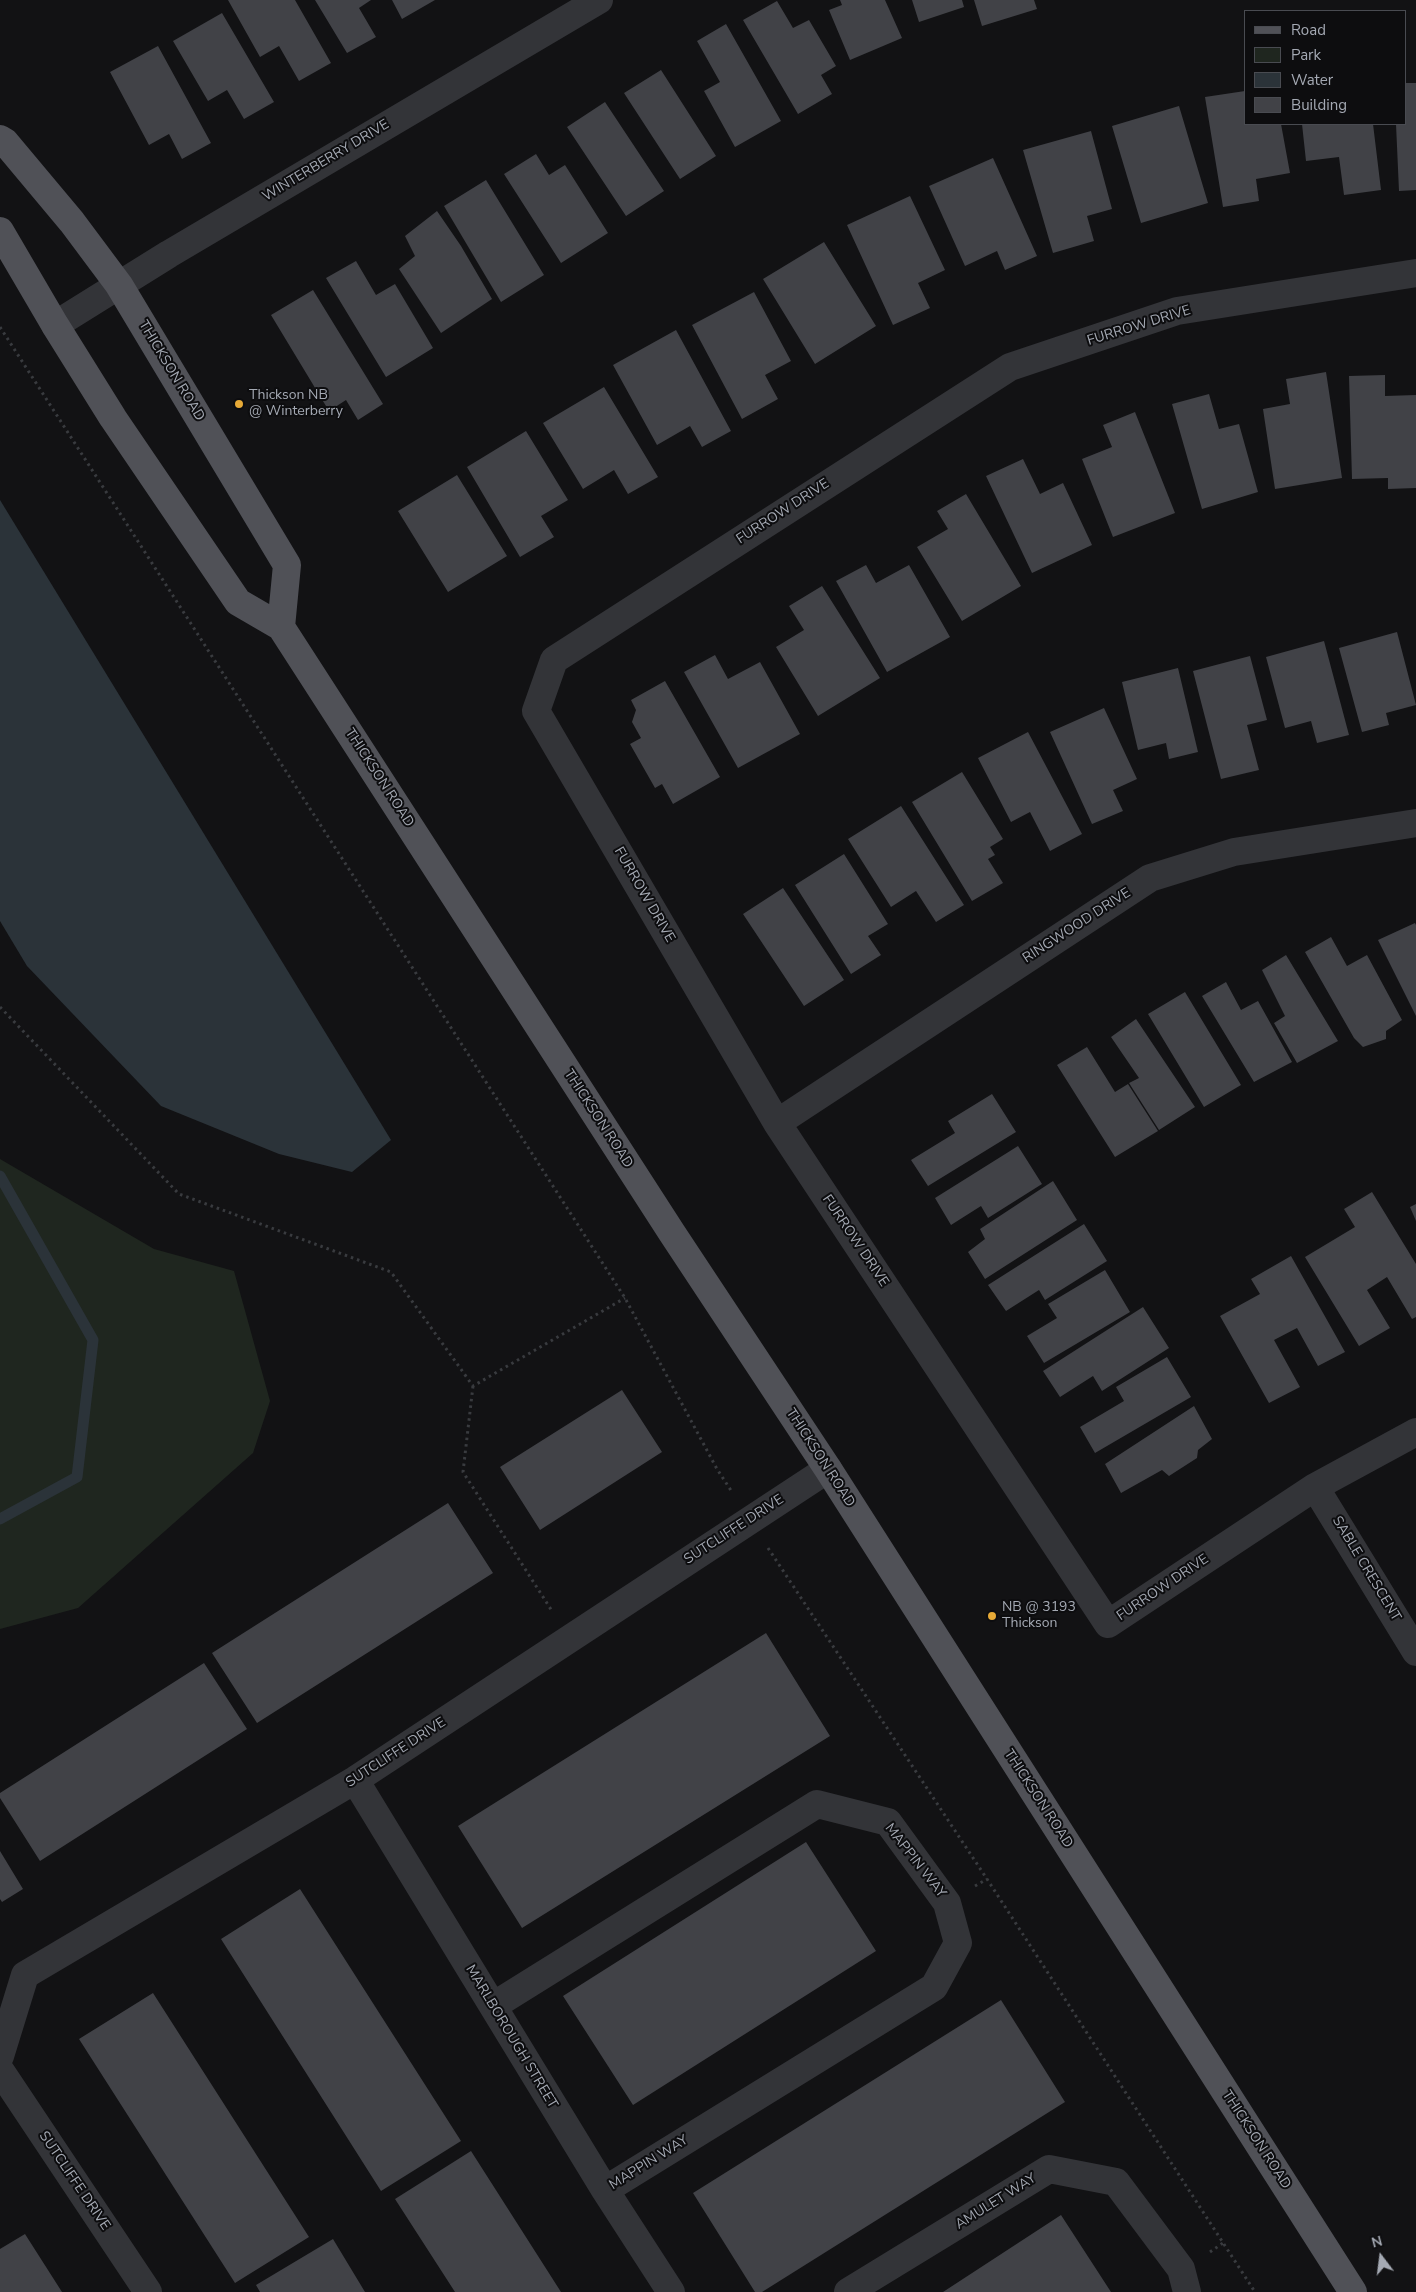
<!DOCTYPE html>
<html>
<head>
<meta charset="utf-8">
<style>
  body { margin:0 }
  #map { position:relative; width:1416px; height:2292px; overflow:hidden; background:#121214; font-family:"Nunito Sans",sans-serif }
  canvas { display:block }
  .legend { position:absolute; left:1244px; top:10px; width:162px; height:115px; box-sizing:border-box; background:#0d0d0f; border:1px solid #494b51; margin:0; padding:6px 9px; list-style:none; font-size:15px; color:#a4a9b3 }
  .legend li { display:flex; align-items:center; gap:10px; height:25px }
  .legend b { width:25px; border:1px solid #494b51 }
  .north { position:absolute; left:1356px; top:2232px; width:50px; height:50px; -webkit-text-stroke:4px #0d0d0f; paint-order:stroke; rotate:345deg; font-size:14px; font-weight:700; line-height:20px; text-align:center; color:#a4a9b3 }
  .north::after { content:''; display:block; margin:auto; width:18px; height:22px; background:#a4a9b3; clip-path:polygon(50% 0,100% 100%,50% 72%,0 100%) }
</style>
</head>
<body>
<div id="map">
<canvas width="1416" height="2292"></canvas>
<ul class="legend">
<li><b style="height:6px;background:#505157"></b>Road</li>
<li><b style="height:14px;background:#1f261f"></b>Park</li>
<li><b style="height:14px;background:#2b3339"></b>Water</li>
<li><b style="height:14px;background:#414247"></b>Building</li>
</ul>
<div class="north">N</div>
</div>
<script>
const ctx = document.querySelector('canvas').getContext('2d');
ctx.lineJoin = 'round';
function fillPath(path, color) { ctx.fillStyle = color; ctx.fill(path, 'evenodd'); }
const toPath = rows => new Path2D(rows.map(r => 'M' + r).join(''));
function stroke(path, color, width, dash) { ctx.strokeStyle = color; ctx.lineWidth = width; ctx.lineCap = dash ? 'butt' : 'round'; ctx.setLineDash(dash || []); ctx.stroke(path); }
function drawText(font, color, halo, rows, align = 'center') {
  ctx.font = font + ' "Nunito Sans",sans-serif'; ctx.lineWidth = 4; ctx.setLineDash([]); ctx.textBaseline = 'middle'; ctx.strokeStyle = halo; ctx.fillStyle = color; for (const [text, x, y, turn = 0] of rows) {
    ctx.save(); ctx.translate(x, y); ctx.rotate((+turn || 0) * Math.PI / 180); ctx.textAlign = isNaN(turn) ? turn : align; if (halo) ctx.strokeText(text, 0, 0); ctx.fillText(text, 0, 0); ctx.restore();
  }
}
fillPath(toPath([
  [0,1159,154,1249,234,1271,270,1401,253,1453,78,1608,0,1629]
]), '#1f261f');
fillPath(toPath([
  [0,500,391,1140,352,1172,279,1154,161,1106,27,966,0,921]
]), '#2b3339');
stroke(toPath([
  [0,1176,93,1340,77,1477,0,1519]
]), '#2b3339', 11);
fillPath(toPath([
  [228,0,295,0,331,63,299,81,279,46,260,57],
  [315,0,371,0,359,8,376,37,347,53],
  [392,0,435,0,402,19],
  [840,0,885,0,902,38,850,60,829,10,842,5],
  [912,0,962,0,964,7,919,22],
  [974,0,1034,0,1037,9,982,26],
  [777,1,793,28,809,20,836,66,821,75,832,94,798,114,743,20],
  [222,13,274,102,244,119,227,90,208,101,173,41],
  [726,24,781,121,735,147,704,91,720,82,697,41],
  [158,46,211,143,182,159,169,134,149,145,110,72],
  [661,70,716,156,680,179,624,93],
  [1405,83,1416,83,1416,190,1399,191,1396,124,1405,124],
  [1245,91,1245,124,1281,124,1290,173,1256,179,1259,201,1223,207,1205,97],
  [605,102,664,191,626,216,567,127],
  [1179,106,1208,203,1141,223,1112,126],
  [1302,124,1373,124,1381,190,1344,195,1339,157,1306,161],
  [1091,131,1112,209,1087,216,1094,241,1053,253,1023,150],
  [536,154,549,175,565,165,608,233,561,263,504,174],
  [993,158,1037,256,1005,270,997,251,965,266,929,186],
  [486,180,544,275,501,302,444,206],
  [910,196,945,270,918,283,930,308,893,325,847,225],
  [437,211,461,246,492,299,441,333,399,269,415,256,405,236],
  [824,242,876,326,815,364,763,279],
  [356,261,376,295,395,284,433,348,386,377,326,278],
  [313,290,383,404,358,420,346,400,329,411,271,315],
  [754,292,791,361,765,375,778,399,742,419,692,325],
  [676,330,731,431,702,447,690,426,657,445,613,365],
  [1326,372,1342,478,1275,489,1263,409,1290,404,1286,379],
  [1385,375,1385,396,1416,395,1416,488,1388,489,1388,478,1352,479,1349,376],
  [604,387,658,477,628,494,614,470,583,489,543,423],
  [1209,394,1219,429,1239,424,1258,492,1202,509,1172,404],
  [1135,412,1175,513,1113,537,1082,459,1112,447,1103,425],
  [526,431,568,500,541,516,554,537,520,557,467,467],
  [1023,459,1040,494,1063,483,1092,545,1032,573,986,476],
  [457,475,507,556,448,592,398,511],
  [966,494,1021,586,962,621,917,547,948,529,937,511],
  [866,565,876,583,909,565,950,637,887,672,836,581],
  [822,586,880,678,818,716,776,647,804,630,789,606],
  [1397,632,1416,705,1386,713,1389,725,1362,732,1339,648],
  [1324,641,1349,735,1317,743,1311,721,1285,728,1266,657],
  [715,655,728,679,760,662,800,734,738,768,684,672],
  [1250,656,1267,720,1247,725,1259,770,1221,779,1193,671],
  [1178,668,1198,752,1169,759,1166,743,1138,750,1122,682],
  [665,681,720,777,673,804,662,784,655,788,630,744,641,738,632,722,636,710,631,700],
  [1104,708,1137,779,1113,790,1123,811,1092,824,1050,732],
  [1028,732,1082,834,1050,851,1030,812,1011,822,978,758],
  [962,772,1003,839,990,847,995,855,988,859,1003,883,972,901,912,802],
  [901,806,964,905,936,922,916,891,891,907,848,839],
  [844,854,888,924,868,936,881,955,851,974,795,885],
  [783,888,844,980,804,1006,743,914],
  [1415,923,1416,925,1416,1016,1378,940],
  [1331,937,1347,966,1367,955,1402,1020,1386,1031,1386,1039,1363,1047,1354,1038,1305,952],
  [1286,955,1338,1041,1297,1063,1274,1023,1285,1016,1262,970],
  [1226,982,1241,1010,1258,1001,1292,1062,1254,1082,1202,996],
  [1185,992,1241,1085,1204,1107,1148,1014],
  [1136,1019,1195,1107,1159,1130,1129,1083,1139,1078,1111,1037],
  [1087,1047,1115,1092,1128,1084,1158,1131,1115,1157,1057,1065],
  [992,1094,1016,1132,928,1186,911,1160,955,1133,948,1121],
  [1018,1146,1042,1184,988,1218,981,1206,951,1225,935,1198],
  [1053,1181,1077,1220,985,1279,968,1252,985,1239,980,1229],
  [1372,1192,1416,1264,1416,1317,1412,1319,1387,1277,1367,1290,1390,1328,1359,1346,1305,1257,1355,1227,1344,1209],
  [1416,1204,1416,1221,1410,1207],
  [1084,1224,1107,1261,1045,1300,1039,1290,1006,1311,988,1285],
  [1291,1256,1345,1352,1318,1366,1297,1328,1274,1340,1300,1387,1269,1403,1220,1316,1260,1294,1251,1279],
  [1105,1270,1130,1312,1044,1363,1027,1336,1057,1318,1048,1304],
  [1143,1307,1169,1348,1102,1391,1093,1376,1060,1397,1043,1371],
  [1167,1357,1191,1397,1095,1453,1080,1427,1124,1401,1116,1387],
  [622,1390,662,1452,540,1530,500,1467],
  [1194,1406,1212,1439,1198,1450,1197,1458,1169,1476,1162,1470,1121,1493,1105,1464],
  [448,1503,493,1573,257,1723,212,1653],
  [766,1633,830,1736,522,1928,458,1826],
  [204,1663,247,1729,40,1861,0,1798,0,1793],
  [806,1842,876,1951,633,2105,563,1996],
  [0,1851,23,1889,2,1902,0,1899],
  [300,1889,461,2141,381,2191,221,1939],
  [153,1993,309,2237,235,2283,79,2039],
  [1001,2000,1065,2102,762,2292,755,2292,693,2193],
  [471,2151,561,2292,455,2292,395,2199],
  [1061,2215,1111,2292,943,2292],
  [25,2234,62,2292,0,2292,0,2249],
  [333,2239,365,2292,260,2292,256,2285]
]), '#414247');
stroke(toPath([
  [0,327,625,1298,717,1469,732,1492],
  [0,1007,179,1194,391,1272,473,1386,625,1298],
  [473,1386,463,1472,552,1611],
  [768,1548,987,1879,1255,2292],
  [975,1886,987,1879],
  [1210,2252,1223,2243]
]), '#393b3f', 3, [2.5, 4]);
stroke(toPath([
  [1416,273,1177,311,1010,367,554,660,536,711,777,1123,1108,1624,1315,1487,1416,1432],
  [55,325,169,254,599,0],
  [777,1123,1150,878,1234,852,1416,823],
  [1315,1487,1416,1652],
  [355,1780,605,2190,671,2292],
  [493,2006,817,1804,888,1822,947,1903,958,1943,934,1987,605,2190],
  [0,2056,25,1975,355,1780,828,1469],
  [0,2070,148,2292],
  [848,2292,1049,2169,1116,2182,1181,2269,1187,2292]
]), '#333438', 28);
stroke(toPath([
  [0,139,5,142,72,222,119,285,287,565,281,627],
  [0,231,55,325,113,418,238,602,281,627,672,1233,828,1469,1353,2292]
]), '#505157', 28);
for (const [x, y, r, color] of [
  [239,404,5,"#e7aa37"],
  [992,1616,5,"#e7aa37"]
]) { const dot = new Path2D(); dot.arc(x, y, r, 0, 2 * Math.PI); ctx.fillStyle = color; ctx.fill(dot); stroke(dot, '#0d0d0f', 2); }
drawText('14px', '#a4a9b3', '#0d0d0f', [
  ["WINTERBERRY DRIVE",326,161,-31],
  ["FURROW DRIVE",1139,326,-17],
  ["THICKSON ROAD",171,371,59],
  ["FURROW DRIVE",783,512,-33],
  ["THICKSON ROAD",379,778,57],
  ["FURROW DRIVE",644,895,60],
  ["RINGWOOD DRIVE",1077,926,-33],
  ["THICKSON ROAD",598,1119,57],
  ["FURROW DRIVE",855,1241,56],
  ["THICKSON ROAD",820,1458,57],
  ["SUTCLIFFE DRIVE",734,1530,-33],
  ["SABLE CRESCENT",1366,1569,59],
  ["FURROW DRIVE",1163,1588,-34],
  ["SUTCLIFFE DRIVE",396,1753,-33],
  ["THICKSON ROAD",1038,1799,57],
  ["MAPPIN WAY",915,1861,52],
  ["MARLBOROUGH STREET",511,2037,59],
  ["THICKSON ROAD",1256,2140,57],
  ["MAPPIN WAY",649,2163,-32],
  ["SUTCLIFFE DRIVE",74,2181,56],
  ["AMULET WAY",996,2202,-32]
]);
drawText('14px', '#a4a9b3', '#0d0d0f', [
  ["Thickson NB",249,396],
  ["@ Winterberry",249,412],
  ["NB @ 3193",1002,1608],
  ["Thickson",1002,1624]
], 'left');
</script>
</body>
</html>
